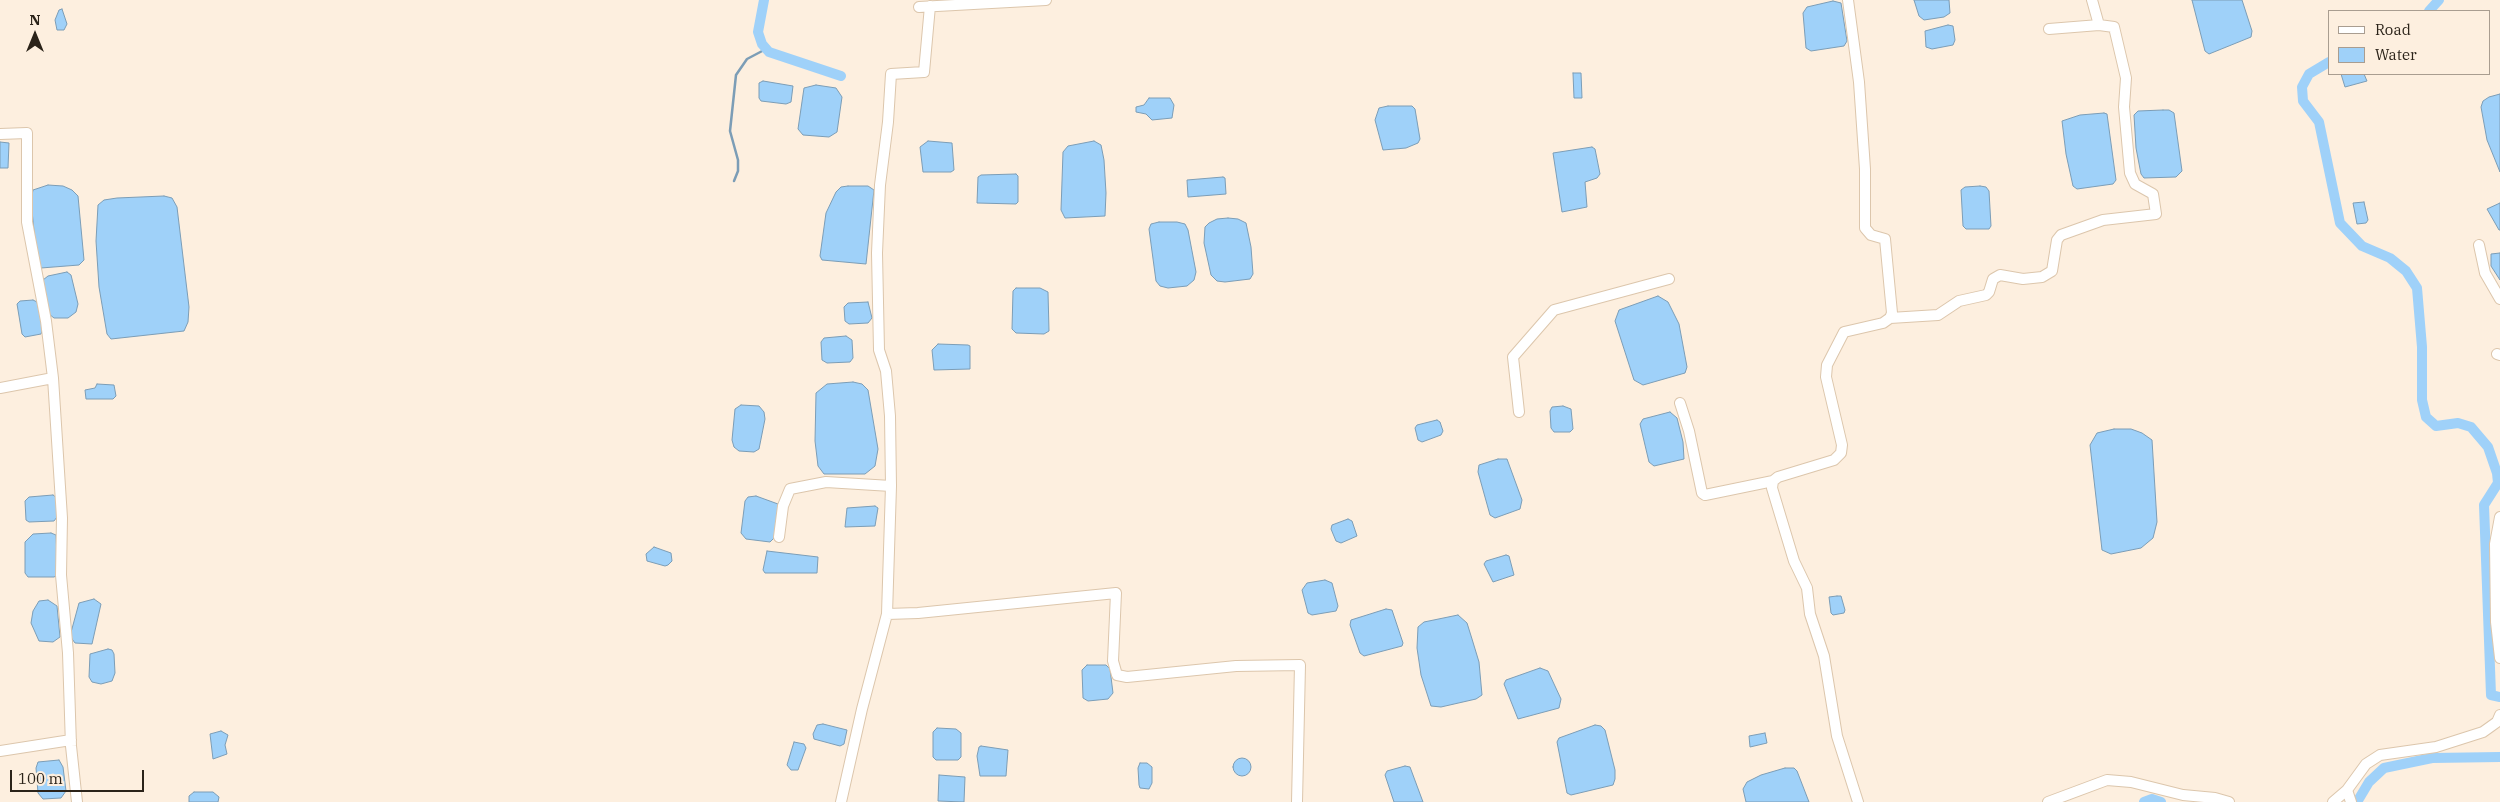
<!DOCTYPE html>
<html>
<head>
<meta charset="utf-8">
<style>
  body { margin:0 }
  #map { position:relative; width:2500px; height:802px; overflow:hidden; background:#fdefdf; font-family:"IBM Plex Serif",serif }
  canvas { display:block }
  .legend { position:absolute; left:2328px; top:10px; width:162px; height:65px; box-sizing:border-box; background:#fdefdf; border:1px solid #a99d90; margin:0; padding:6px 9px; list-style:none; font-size:15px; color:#2b2319 }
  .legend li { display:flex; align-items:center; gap:10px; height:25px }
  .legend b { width:25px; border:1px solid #a99d90 }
  .north { position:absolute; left:10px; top:10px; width:50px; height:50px; -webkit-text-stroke:4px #fdefdf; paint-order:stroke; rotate:0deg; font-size:14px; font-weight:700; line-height:20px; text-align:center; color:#2b2319 }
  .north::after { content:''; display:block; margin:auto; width:18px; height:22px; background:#2b2319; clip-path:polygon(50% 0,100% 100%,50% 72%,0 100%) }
  .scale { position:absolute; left:10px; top:770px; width:134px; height:22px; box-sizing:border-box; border:2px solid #2b2319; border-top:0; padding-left:6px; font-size:15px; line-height:18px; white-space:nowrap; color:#2b2319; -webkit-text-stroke:4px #fdefdf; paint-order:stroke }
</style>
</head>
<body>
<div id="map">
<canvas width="2500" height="802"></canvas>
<ul class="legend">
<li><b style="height:6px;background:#fff"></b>Road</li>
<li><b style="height:14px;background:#9fd1f9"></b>Water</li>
</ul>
<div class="north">N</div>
<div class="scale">100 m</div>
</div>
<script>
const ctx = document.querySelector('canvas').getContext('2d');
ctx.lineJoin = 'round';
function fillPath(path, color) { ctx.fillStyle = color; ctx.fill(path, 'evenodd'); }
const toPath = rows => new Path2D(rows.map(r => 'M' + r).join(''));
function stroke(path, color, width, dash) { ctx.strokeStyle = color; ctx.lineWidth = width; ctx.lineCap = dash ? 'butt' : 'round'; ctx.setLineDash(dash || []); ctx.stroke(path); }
const water = toPath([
  [1914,0,1949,0,1950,13,1944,17,1924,20,1919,16,1914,0],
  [2192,0,2242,0,2252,31,2251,37,2209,54,2205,51,2192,0],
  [1833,1,1841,3,1847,41,1844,46,1811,51,1806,48,1803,13,1807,7,1833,1],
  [62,9,67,24,64,30,57,30,55,20,59,10,62,9],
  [1948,25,1953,26,1955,40,1953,45,1932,49,1926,47,1925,31,1948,25],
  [1573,73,1581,73,1582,98,1574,98,1573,73],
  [2341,74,2364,74,2367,81,2345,87,2341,74],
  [763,81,793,86,791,102,786,104,761,101,759,98,759,83,763,81],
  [816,85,836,88,842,97,837,132,829,137,803,135,798,129,804,88,816,85],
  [2500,94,2500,172,2487,140,2481,107,2483,101,2489,97,2500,94],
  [1149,98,1170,98,1174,105,1172,118,1152,120,1146,114,1136,112,1136,107,1144,105,1149,98],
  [1388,106,1412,106,1415,109,1420,139,1418,143,1406,148,1383,150,1375,120,1379,108,1388,106],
  [2163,110,2169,110,2174,113,2182,171,2176,177,2144,178,2141,174,2136,148,2134,115,2138,111,2163,110],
  [2104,113,2107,114,2116,180,2113,184,2077,189,2073,186,2066,154,2062,121,2080,115,2104,113],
  [928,141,952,143,954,170,951,172,923,172,920,147,928,141],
  [1094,141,1101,145,1104,160,1106,193,1105,216,1065,218,1061,210,1063,152,1068,146,1094,141],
  [0,142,9,143,8,168,0,168,0,142],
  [1592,147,1595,149,1600,174,1597,178,1585,182,1587,207,1562,212,1553,153,1592,147],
  [1016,174,1018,176,1018,202,1016,204,977,203,978,177,981,175,1016,174],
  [1223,177,1225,178,1226,194,1188,197,1187,180,1223,177],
  [48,185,63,186,72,190,78,196,84,260,79,265,41,268,37,261,31,201,33,190,48,185],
  [848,186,868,186,874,190,866,264,822,260,820,256,826,213,836,192,841,187,848,186],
  [1980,186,1986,187,1989,191,1991,226,1989,229,1966,229,1963,226,1961,190,1965,187,1980,186],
  [164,196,172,198,177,207,189,307,188,322,184,331,111,339,107,334,99,287,96,241,98,205,104,200,117,198,164,196],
  [2364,202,2368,220,2366,223,2357,224,2353,203,2364,202],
  [2500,203,2500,230,2499,230,2487,209,2500,203],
  [1228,218,1238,219,1246,223,1251,247,1253,274,1250,279,1225,282,1217,281,1211,275,1204,243,1205,227,1209,223,1217,219,1228,218],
  [1159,222,1177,222,1185,224,1188,230,1196,272,1194,280,1187,286,1168,288,1160,286,1156,281,1149,229,1151,224,1159,222],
  [2500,253,2500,280,2491,266,2491,254,2500,253],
  [67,272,71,275,78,304,76,312,68,318,54,318,49,314,43,280,48,276,67,272],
  [1016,288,1040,288,1048,292,1049,331,1044,334,1016,333,1012,329,1013,291,1016,288],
  [1658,296,1668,302,1679,324,1687,367,1685,373,1643,385,1634,380,1615,321,1619,310,1658,296],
  [33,300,37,302,43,329,41,334,25,337,22,334,17,304,20,301,33,300],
  [868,302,872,318,868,323,849,324,845,321,844,307,848,303,868,302],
  [846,336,852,340,853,358,850,362,827,363,822,360,821,342,824,338,846,336],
  [938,344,968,345,970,346,970,369,934,370,932,350,938,344],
  [853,382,862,384,868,390,878,449,875,466,865,474,824,474,818,466,815,441,816,393,827,384,853,382],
  [97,384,114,385,116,396,113,399,86,399,85,390,95,388,97,384],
  [741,405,759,406,764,412,765,419,759,449,754,452,739,451,734,447,732,440,735,409,741,405],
  [1563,406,1571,409,1573,429,1570,432,1554,432,1551,428,1550,411,1552,407,1563,406],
  [1670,412,1677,418,1683,442,1684,459,1654,466,1649,462,1640,424,1643,419,1670,412],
  [1437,420,1440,422,1443,431,1441,435,1422,442,1418,440,1415,428,1417,425,1437,420],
  [2114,429,2131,429,2142,433,2152,440,2157,522,2153,538,2141,548,2111,554,2102,550,2090,445,2097,433,2114,429],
  [1498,459,1507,459,1522,500,1520,509,1495,518,1490,515,1478,472,1479,465,1498,459],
  [53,495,57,498,57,517,54,521,29,522,26,520,25,501,29,497,53,495],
  [756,496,778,504,779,511,774,538,770,542,746,539,741,533,745,501,748,497,756,496],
  [875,506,878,508,875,526,845,527,847,508,875,506],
  [1348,519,1352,521,1357,536,1341,543,1336,541,1331,529,1332,525,1348,519],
  [51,533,56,535,58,575,54,577,28,577,25,573,25,542,33,534,51,533],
  [654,547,671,553,672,561,668,565,665,566,647,561,646,554,654,547],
  [767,551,818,557,817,573,765,573,763,570,767,551],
  [1506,555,1509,556,1514,575,1493,582,1484,564,1486,561,1506,555],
  [1325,580,1332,583,1338,606,1336,611,1312,615,1308,613,1302,590,1307,583,1325,580],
  [1837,596,1841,596,1845,610,1844,613,1833,615,1831,613,1829,597,1837,596],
  [94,599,101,604,92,644,75,643,70,636,79,603,94,599],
  [48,600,57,606,60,637,53,642,39,641,31,623,33,611,39,601,48,600],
  [1386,609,1392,610,1403,643,1402,646,1364,656,1360,653,1350,625,1351,620,1386,609],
  [1458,615,1467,623,1472,639,1479,662,1482,695,1476,699,1441,707,1431,706,1421,675,1417,648,1418,627,1424,622,1458,615],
  [108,649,112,650,114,654,115,673,112,681,101,684,92,682,89,677,90,654,108,649],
  [1087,665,1106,665,1110,669,1113,693,1108,699,1088,701,1083,698,1082,670,1087,665],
  [1540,668,1548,671,1561,699,1559,708,1518,719,1504,684,1506,680,1540,668],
  [823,724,847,730,844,744,840,746,814,739,813,734,817,725,823,724],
  [1595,725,1601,726,1605,730,1615,770,1615,779,1613,785,1571,795,1567,793,1557,742,1559,738,1595,725],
  [937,728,956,729,961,733,961,757,958,760,936,760,933,757,933,732,937,728],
  [221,731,228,735,225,745,227,754,213,759,210,734,221,731],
  [1765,733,1767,743,1750,747,1749,736,1765,733],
  [794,742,804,744,806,748,798,770,791,770,787,765,794,742],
  [981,746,1008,750,1006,776,980,776,977,756,979,747,981,746],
  '1233 767a9 9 0 1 1 18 0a9 9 0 1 1-18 0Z',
  [59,760,63,767,66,791,61,798,43,799,38,793,36,768,38,762,59,760],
  [1140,763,1147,763,1152,767,1152,783,1149,789,1140,788,1139,785,1138,768,1140,763],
  [1405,766,1410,767,1423,802,1394,802,1385,775,1387,771,1405,766],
  [1785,768,1794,768,1797,771,1809,802,1746,802,1743,789,1747,782,1761,775,1785,768],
  [939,775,965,777,964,802,938,801,939,775],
  [194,792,213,792,219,797,218,802,189,802,189,796,194,792]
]);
fillPath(water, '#9fd1f9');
stroke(water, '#7c9db6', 1);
stroke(toPath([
  [734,181,738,171,738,160,730,131,736,75,747,59,766,49]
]), '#7c9db6', 2.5);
stroke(toPath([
  [764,0,758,32,762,44,769,52,841,76],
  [2429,11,2439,0],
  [2329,62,2309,74,2302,87,2303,101,2319,122,2340,223,2362,246,2390,258,2406,271,2417,288,2422,347,2422,400,2426,417,2436,426,2458,423,2471,427,2488,447,2497,473,2498,483,2484,505,2491,695,2500,697],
  [2144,802,2152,799,2161,802],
  [2357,802,2369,782,2384,768,2432,758,2500,757]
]), '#9fd1f9', 10);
const street = toPath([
  [1848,0,1859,82,1865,169,1865,228,1871,235,1885,239,1892,313,1890,318,1883,323,1844,332,1827,365,1826,377,1842,445,1841,453,1834,460,1778,477,1773,481,1772,488,1794,561,1807,588,1810,614,1824,656,1837,736,1858,802],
  [919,7,1046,0],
  [2049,29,2099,25],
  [0,134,27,133,27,222,46,321,53,378,62,518,61,575,68,653,71,746,77,802],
  [2479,245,2485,273,2500,299],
  [1890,318,1938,315,1959,301,1986,295,1989,292,1993,279,2000,275,2023,279,2042,277,2052,271,2057,240,2061,235,2103,220,2156,214,2153,194,2135,184,2130,173,2124,107,2126,78,2114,27,2099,25,2092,0],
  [2497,354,2500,355],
  [0,388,53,378],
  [1680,403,1689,431,1702,493,1705,495,1773,481],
  [1519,412,1513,357,1554,310,1669,279],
  [2500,517,2495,544,2496,622,2500,658],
  [779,537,783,506,790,489,826,482,891,486],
  [887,614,918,613,1116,593,1113,661,1117,675,1127,677,1236,666,1300,665,1297,802],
  [0,751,71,740],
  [2347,790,2351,802],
  [841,802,862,709,887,614,891,486,890,416,886,371,879,350,877,253,880,185,888,122,891,74,924,72,930,6],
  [2048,802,2107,780,2131,782,2183,795,2215,798,2229,802],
  [2333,802,2347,790,2366,764,2380,755,2436,747,2483,732,2497,722,2500,715]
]);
stroke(street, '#dcc6ac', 12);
stroke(street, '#fff', 10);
</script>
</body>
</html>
